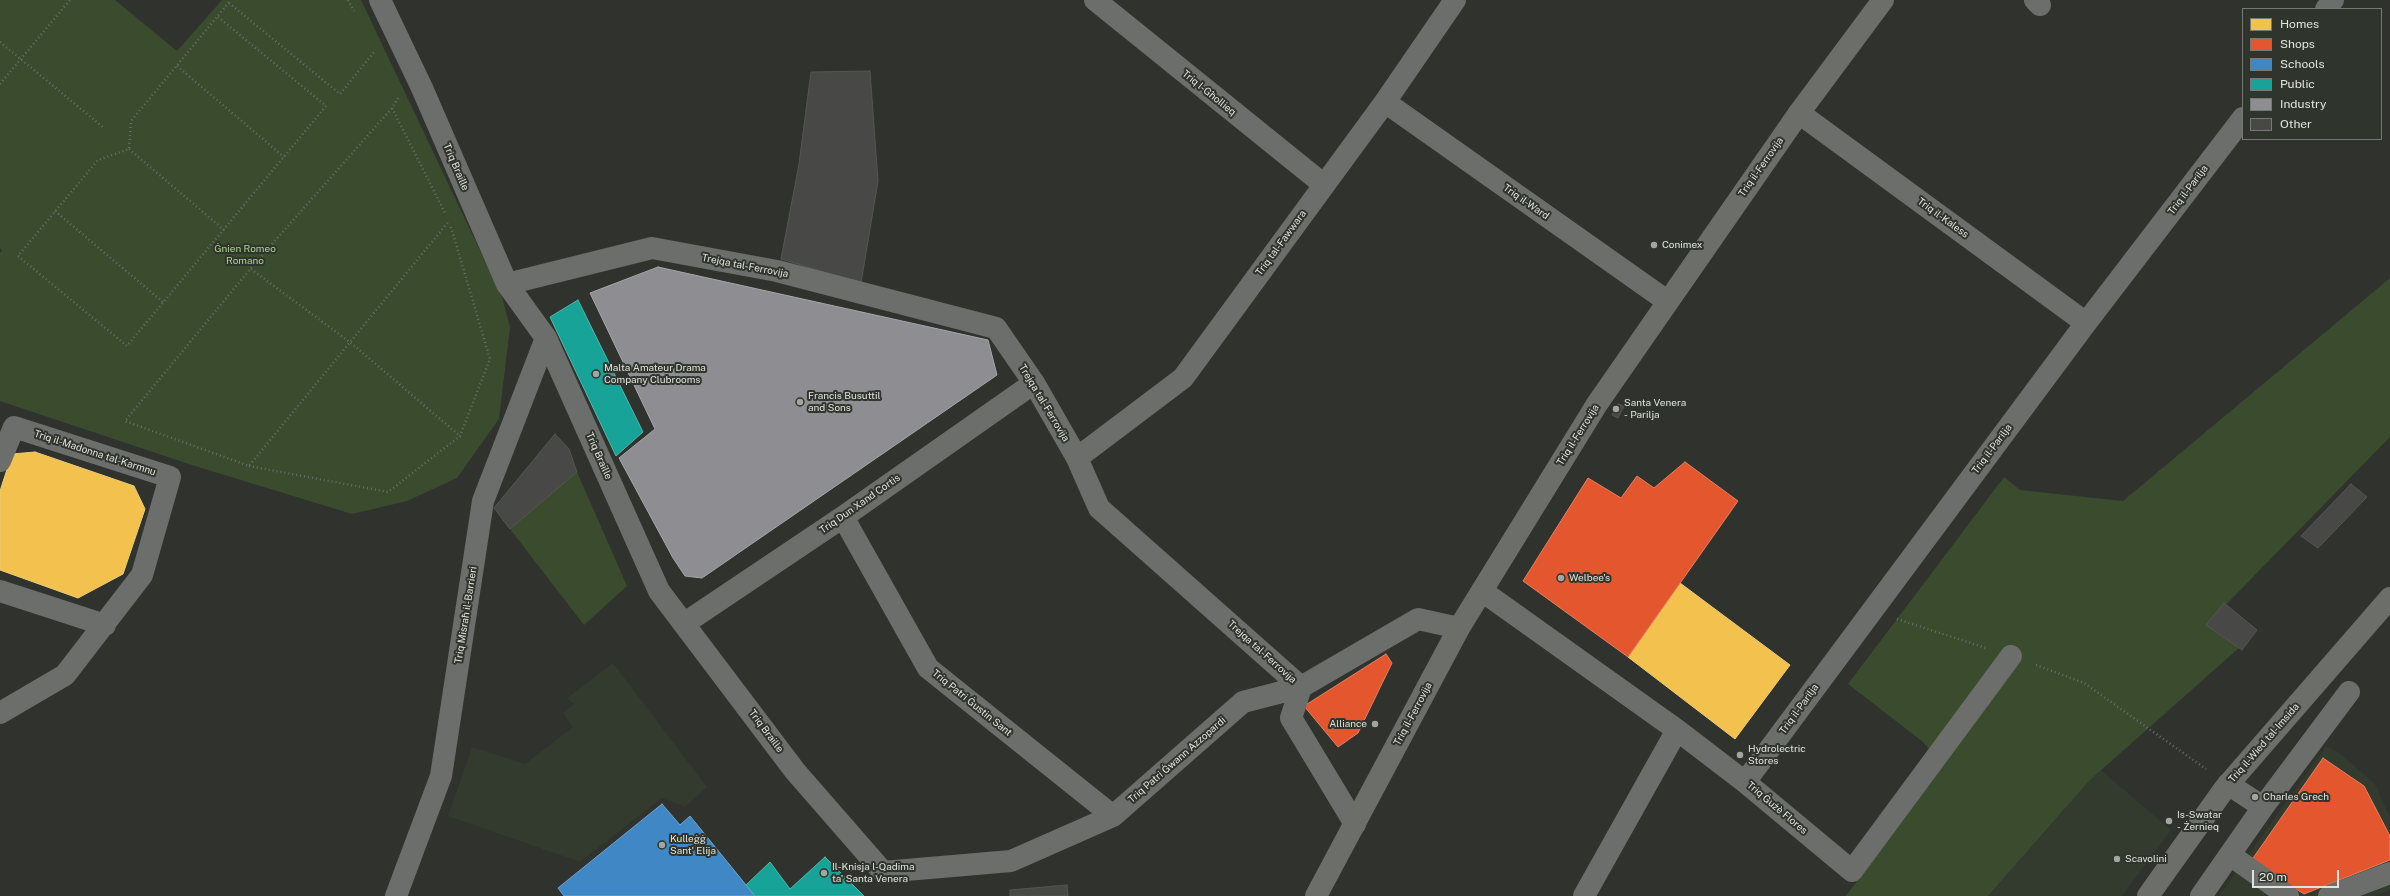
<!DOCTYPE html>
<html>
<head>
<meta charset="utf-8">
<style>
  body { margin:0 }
  #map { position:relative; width:2390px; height:896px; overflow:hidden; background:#30322e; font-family:"Public Sans",sans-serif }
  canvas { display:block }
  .legend { position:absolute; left:2242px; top:8px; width:140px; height:132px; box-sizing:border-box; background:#2f342c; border:1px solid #767a73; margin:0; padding:5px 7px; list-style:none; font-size:12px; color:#e1e4de }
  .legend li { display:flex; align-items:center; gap:8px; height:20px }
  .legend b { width:20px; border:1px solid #767a73 }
  .scale { position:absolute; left:2252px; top:870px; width:87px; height:18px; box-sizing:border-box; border:2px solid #e1e4de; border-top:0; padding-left:5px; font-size:12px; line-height:14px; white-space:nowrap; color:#e1e4de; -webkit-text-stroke:3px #2f342c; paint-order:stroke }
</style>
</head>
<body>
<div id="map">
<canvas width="2390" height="896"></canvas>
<ul class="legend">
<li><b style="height:11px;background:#f2c14e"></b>Homes</li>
<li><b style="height:11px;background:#e4572e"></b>Shops</li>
<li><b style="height:11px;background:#3f88c5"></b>Schools</li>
<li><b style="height:11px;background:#17a398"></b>Public</li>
<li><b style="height:11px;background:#8d8d92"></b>Industry</li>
<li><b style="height:11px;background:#484946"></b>Other</li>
</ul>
<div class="scale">20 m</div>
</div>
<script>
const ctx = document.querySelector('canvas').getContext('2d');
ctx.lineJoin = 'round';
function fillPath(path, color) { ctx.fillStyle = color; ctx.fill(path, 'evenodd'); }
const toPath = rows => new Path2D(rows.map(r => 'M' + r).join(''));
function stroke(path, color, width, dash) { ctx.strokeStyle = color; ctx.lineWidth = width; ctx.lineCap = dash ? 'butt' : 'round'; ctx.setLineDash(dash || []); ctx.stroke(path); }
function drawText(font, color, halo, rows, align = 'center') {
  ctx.font = font + ' "Public Sans",sans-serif'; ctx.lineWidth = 4; ctx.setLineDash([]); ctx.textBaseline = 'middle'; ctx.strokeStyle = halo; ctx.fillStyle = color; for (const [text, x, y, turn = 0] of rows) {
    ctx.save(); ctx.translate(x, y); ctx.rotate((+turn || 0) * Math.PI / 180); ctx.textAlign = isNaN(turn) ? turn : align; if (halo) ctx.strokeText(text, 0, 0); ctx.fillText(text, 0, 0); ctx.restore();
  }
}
fillPath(toPath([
  [613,663,707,787,685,807,662,798,580,862,448,816,472,747,525,764,573,727,563,713,574,704,567,698],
  [2326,746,2337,751,2375,784,2390,817,2390,890,2376,896,2219,896],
  [2101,770,2171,830,2122,896,1988,896,2090,780]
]), '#333a2e');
fillPath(toPath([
  [0,0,115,0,177,51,222,0,361,0,502,297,510,327,499,419,457,478,407,501,352,514,195,466,0,401,0,253,2,250,0,248],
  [2390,278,2390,437,2206,625,2239,648,2090,780,1988,896,1846,896,1939,771,1929,749,1923,742,1848,684,2004,477,2020,490,2123,501],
  [577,472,627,586,584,625,510,529]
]), '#3a4b2e');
const homes = toPath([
  [35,452,134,486,145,509,123,574,78,598,0,570,0,491,12,454,35,452],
  [1680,583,1790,665,1735,739,1628,657,1680,583]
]);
fillPath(homes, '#f2c14e');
stroke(homes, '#edcc79', 1);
const shops = toPath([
  [1685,462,1738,501,1628,657,1523,581,1588,478,1621,498,1637,476,1654,488,1685,462],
  [1386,654,1392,663,1358,733,1338,747,1304,706,1386,654],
  [2323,758,2364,786,2390,836,2390,860,2304,894,2251,861,2323,758]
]);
fillPath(shops, '#e4572e');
stroke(shops, '#e38163', 1);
const schools = toPath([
  [662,804,680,825,690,816,755,896,564,896,558,888,662,804]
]);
fillPath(schools, '#3f88c5');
stroke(schools, '#70a4cc', 1);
const public = toPath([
  [578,300,643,432,616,456,550,317,578,300],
  [825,857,864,896,755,896,746,885,770,862,790,889,825,857]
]);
fillPath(public, '#17a398');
stroke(public, '#54b6ad', 1);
const industry = toPath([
  [658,267,988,340,997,375,702,578,685,576,673,558,619,458,655,429,590,293,658,267]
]);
fillPath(industry, '#8d8d92');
stroke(industry, '#a6a7a9', 1);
const building = toPath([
  [870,71,878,181,861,283,781,259,799,164,811,72,870,71],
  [1618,404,1624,406,1618,418,1612,415,1618,404],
  [555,434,569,449,577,472,510,529,494,508,555,434],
  [2351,484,2367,497,2318,548,2301,536,2351,484],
  [2224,603,2257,630,2242,650,2206,625,2224,603],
  [1067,885,1068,896,1010,896,1010,890,1067,885]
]);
fillPath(building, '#484946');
stroke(building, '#545652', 1);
stroke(toPath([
  [348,0,354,11],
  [229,3,340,94,375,51],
  [218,17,326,106,127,346,18,256,98,160,129,149,131,121,231,0],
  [0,42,104,128],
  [177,66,284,157],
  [0,84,70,0],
  [398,98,392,108,251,268,125,421,249,466,449,221],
  [392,108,445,213],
  [129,149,224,230],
  [55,211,164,303],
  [251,269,351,343,460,436],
  [249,466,388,492,460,436,490,359,451,227],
  [1897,619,1986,648],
  [2036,665,2084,683,2206,769]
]), '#6b6c6a', 2.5, [1, 3]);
stroke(toPath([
  [380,0,422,88,507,284,546,338,659,591,795,771,883,872,1011,861,1113,816,1243,702,1301,687,1418,619,1459,628],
  [1095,0,1323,184],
  [2035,0,2040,5],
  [2326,9,2333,0],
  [1385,102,1667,301],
  [1799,113,2086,323],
  [507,284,652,248,777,271,996,328,1034,383,1077,458,1099,508,1301,687],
  [1077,458,1183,378,1385,102,1455,0],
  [0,461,14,427,170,477,142,575,65,675,0,713],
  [843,517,928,668,1113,816],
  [0,591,105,625],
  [1482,591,1677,730,1745,782,1852,871,2011,656],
  [685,623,843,517,1034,383],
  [1301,687,1291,718,1355,824],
  [1745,782,2086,323,2243,118],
  [2228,784,2263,807,2349,692],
  [2230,855,2288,896],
  [396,896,441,776,483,501,546,338],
  [1584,896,1677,730],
  [2201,896,2263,807],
  [2329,896,2390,873]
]), '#6c6e6b', 22);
stroke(toPath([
  [1316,896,1459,628,1597,404,1799,113,1883,0],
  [2148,896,2225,788,2390,598]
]), '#6c6e6a', 22);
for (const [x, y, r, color] of [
  [1654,245,4,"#a3a6a0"],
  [596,374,4,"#a3a6a0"],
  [800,402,4,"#a3a6a0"],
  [1616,409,4,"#a3a6a0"],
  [1561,578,4,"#a3a6a0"],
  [1375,724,4,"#a3a6a0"],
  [1740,755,4,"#a3a6a0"],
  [2255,797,4,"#a3a6a0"],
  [2169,821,4,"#a3a6a0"],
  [662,845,4,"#a3a6a0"],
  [2117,859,4,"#a3a6a0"],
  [824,873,4,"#a3a6a0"]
]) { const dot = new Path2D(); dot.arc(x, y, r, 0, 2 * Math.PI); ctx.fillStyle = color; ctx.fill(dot); stroke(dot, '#2f342c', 1.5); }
drawText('10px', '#e1e4de', '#2f342c', [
  ["Triq l-Għollieq",1209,93,39],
  ["Triq Braille",456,167,67],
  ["Triq il-Ferrovija",1761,167,-55],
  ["Triq il-Parilja",2188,190,-53],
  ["Triq il-Ward",1526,202,35],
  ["Triq il-Kaless",1943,218,36],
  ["Triq tal-Fawwara",1281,243,-54],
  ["Trejqa tal-Ferrovija",745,266,11],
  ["Trejqa tal-Ferrovija",1044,403,59],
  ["Triq il-Ferrovija",1578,435,-58],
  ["Triq il-Parilja",1992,449,-53],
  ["Triq il-Madonna tal-Karmnu",95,453,18],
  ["Triq Braille",599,456,66],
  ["Triq Dun Xand Cortis",860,504,-35],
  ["Triq Misraħ il-Barrieri",466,615,-81],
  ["Trejqa tal-Ferrovija",1262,652,42],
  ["Triq Patri Ġustin Sant",972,703,39],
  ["Triq il-Parilja",1799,709,-54],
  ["Triq il-Ferrovija",1413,714,-62],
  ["Triq Braille",766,731,53],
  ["Triq il-Wied tal-Imsida",2264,743,-49],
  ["Triq Patri Ġwann Azzopardi",1177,760,-41],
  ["Triq Ġużè Flores",1777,808,40]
]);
drawText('10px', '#e1e4de', '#2f342c', [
  ["Conimex",1662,245],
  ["Malta Amateur Drama",604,368],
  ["Company Clubrooms",604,380],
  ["Francis Busuttil",808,396],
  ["and Sons",808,408],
  ["Santa Venera",1624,403],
  ["- Parilja",1624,415],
  ["Welbee's",1569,578],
  ["Alliance",1367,724,"right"],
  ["Hydrolectric",1748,749],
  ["Stores",1748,761],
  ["Charles Grech",2263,797],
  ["Is-Swatar",2177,815],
  ["- Żernieq",2177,827],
  ["Kulleġġ",670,839],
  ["Sant' Elija",670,851],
  ["Scavolini",2125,859],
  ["Il-Knisja l-Qadima",832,867],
  ["ta' Santa Venera",832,879]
], 'left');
drawText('10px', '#acd38f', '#2f342c', [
  ["Ġnien Romeo",245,249],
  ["Romano",245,261]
]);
</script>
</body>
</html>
